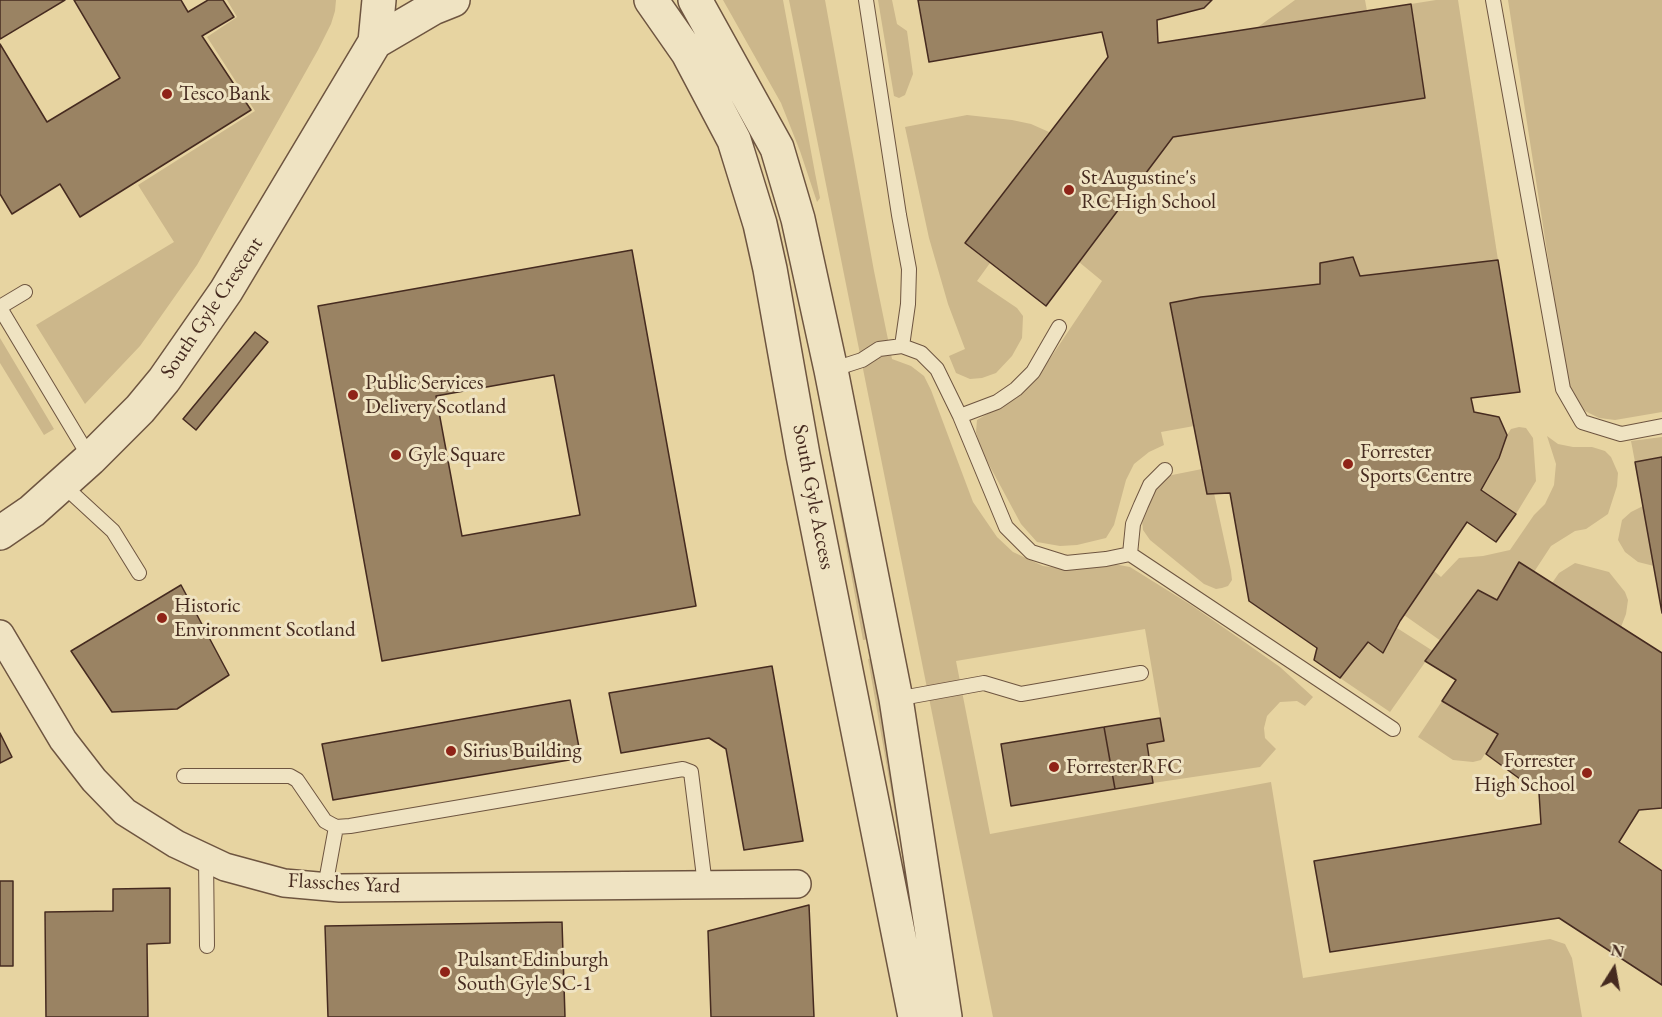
<!DOCTYPE html>
<html>
<head>
<meta charset="utf-8">
<style>
  body { margin:0 }
  #map { position:relative; width:1662px; height:1017px; overflow:hidden; background:#e7d4a1; font-family:"EB Garamond",serif }
  canvas { display:block }
  .north { position:absolute; left:1584px; top:939px; width:60px; height:60px; -webkit-text-stroke:4px #efe3c2; paint-order:stroke; rotate:11deg; font-size:16px; font-weight:700; line-height:24px; text-align:center; color:#462b20 }
  .north::after { content:''; display:block; margin:auto; width:21px; height:27px; background:#462b20; clip-path:polygon(50% 0,100% 100%,50% 72%,0 100%) }
</style>
</head>
<body>
<div id="map">
<canvas width="1662" height="1017"></canvas>
<div class="north">N</div>
</div>
<script>
const ctx = document.querySelector('canvas').getContext('2d');
ctx.lineJoin = 'round';
function fillPath(path, color) { ctx.fillStyle = color; ctx.fill(path, 'evenodd'); }
const toPath = rows => new Path2D(rows.map(r => 'M' + r).join(''));
function stroke(path, color, width, dash) { ctx.strokeStyle = color; ctx.lineWidth = width; ctx.lineCap = dash ? 'butt' : 'round'; ctx.setLineDash(dash || []); ctx.stroke(path); }
function drawText(font, color, halo, rows, align = 'center') {
  ctx.font = font + ' "EB Garamond",serif'; ctx.lineWidth = 6; ctx.setLineDash([]); ctx.textBaseline = 'middle'; ctx.strokeStyle = halo; ctx.fillStyle = color; for (const [text, x, y, turn = 0] of rows) {
    ctx.save(); ctx.translate(x, y); ctx.rotate((+turn || 0) * Math.PI / 180); ctx.textAlign = isNaN(turn) ? turn : align; if (halo) ctx.strokeText(text, 0, 0); ctx.fillText(text, 0, 0); ctx.restore();
  }
}
fillPath(toPath([
  [227,0,336,0,335,11,331,24,318,50,197,265,140,346,85,404,36,325,174,242,138,185,255,111,207,37,237,17],
  [723,0,783,0,815,173,820,198,817,202,800,151,781,103],
  [789,0,825,0,874,271,892,359,911,366,924,376,931,390,973,502,997,537,1013,552,1043,566,1067,569,1108,563,1130,567,1191,605,1243,641,1280,667,1313,697,1305,706,1297,701,1280,702,1267,716,1264,728,1265,738,1276,749,1260,767,1153,783,1147,744,1164,740,1145,629,956,661,990,834,1271,782,1303,978,1550,939,1565,944,1572,958,1582,1017,993,1017],
  [878,0,892,0,897,24,907,31,913,74,905,95,899,98,894,96],
  [1295,0,1365,0,1367,11,1258,27],
  [1436,0,1458,0,1498,260,1360,276,1353,257,1320,263,1320,284,1201,297,1170,303,1194,426,1161,432,1164,445,1149,452,1134,464,1126,480,1114,525,1106,538,1077,545,1060,546,1037,542,1021,524,980,448,976,432,977,420,1016,397,1035,381,1102,281,1079,262,1173,137,1425,98,1411,4],
  [1508,0,1662,0,1662,412,1615,420,1599,418,1585,411,1575,400,1568,387],
  [967,115,1012,120,1031,124,1049,132,965,243,990,263,977,281,1017,308,1023,316,1022,338,1012,356,996,373,982,378,970,379,956,373,949,356,965,349,948,304,929,238,905,127],
  [0,338,54,429,44,435,0,363],
  [830,410,871,639,863,640,822,412],
  [1519,427,1526,428,1533,438,1536,481,1516,514,1481,490,1507,435,1511,429],
  [1547,436,1558,444,1573,447,1592,447,1605,451,1611,457,1618,473,1617,486,1608,514,1586,529,1575,531,1551,546,1534,572,1519,563,1497,600,1478,590,1441,641,1404,615,1434,571,1441,577,1459,558,1483,556,1510,550,1534,515,1545,504,1554,485,1556,464],
  [1662,437,1662,457,1635,462,1631,441],
  [1202,469,1214,493,1231,571,1232,580,1228,586,1222,588,1216,589,1204,584,1150,540,1143,530,1142,520,1147,491,1167,476],
  [1643,506,1654,566,1638,562,1625,552,1618,540,1622,520,1631,512],
  [1575,563,1609,572,1625,592,1628,600,1626,614,1621,627,1552,583,1559,573],
  [1397,628,1433,651,1390,712,1340,678,1368,642,1383,653],
  [875,658,913,862,904,865,868,659],
  [1442,701,1498,734,1481,760,1473,762,1453,760,1418,737]
]), '#ccb78b');
const building = toPath([
  [0,0,65,0,0,39,0,0],
  [74,0,181,0,188,12,208,0,223,0,234,17,202,36,251,110,80,217,60,184,12,214,0,194,0,44,47,122,120,78,74,0],
  [918,0,1212,0,1204,8,1157,20,1158,43,1411,4,1425,98,1173,137,1046,306,965,243,1108,57,1102,32,929,62,918,0],
  [632,250,696,606,382,661,318,306,632,250],
  [554,375,580,515,462,536,436,396,554,375],
  [1353,257,1360,276,1498,260,1520,392,1471,398,1474,412,1499,417,1507,435,1499,458,1481,490,1516,514,1496,542,1467,522,1400,621,1383,653,1368,642,1340,678,1314,660,1317,648,1249,601,1230,493,1207,494,1170,303,1201,297,1320,284,1320,263,1353,257],
  [255,332,268,342,196,430,183,419,255,332],
  [1662,457,1662,613,1635,462,1662,457],
  [1519,562,1662,653,1662,808,1639,810,1619,842,1662,871,1662,985,1559,918,1330,952,1314,861,1541,824,1539,793,1486,754,1498,734,1442,701,1456,680,1425,661,1478,590,1497,600,1519,562],
  [181,585,229,675,177,709,112,712,71,651,181,585],
  [772,666,803,841,744,850,726,749,709,738,621,753,609,693,772,666],
  [570,700,581,758,333,800,322,744,570,700],
  [1160,718,1164,741,1147,744,1153,783,1115,789,1104,727,1160,718],
  [1104,727,1115,789,1011,806,1001,744,1104,727],
  [0,733,12,757,0,763,0,733],
  [0,881,13,881,13,966,0,966,0,881],
  [170,888,170,943,147,944,148,1017,46,1017,45,912,113,911,113,889,170,888],
  [809,905,814,1017,711,1017,708,931,809,905],
  [562,922,565,1017,328,1017,325,926,562,922]
]);
fillPath(building, '#9a8363');
stroke(building, '#462b20', 1.5);
const service = toPath([
  [866,0,899,215,909,269,908,304,902,346],
  [1493,0,1563,389,1582,422,1621,434,1662,426],
  [0,307,25,292],
  [0,308,90,458],
  [831,370,862,360,879,349,902,346,921,353,937,369,960,416,1006,527,1031,552,1066,563,1106,559,1130,554,1393,729],
  [960,416,997,402,1016,389,1033,372,1059,327],
  [62,484,113,531,139,573],
  [1130,554,1133,524,1141,505,1150,485,1165,470],
  [896,699,984,683,1021,694,1141,673],
  [184,776,290,776,297,780,325,821,336,827,350,826,683,769,691,772,705,885],
  [206,858,207,946],
  [325,887,336,827]
]);
const minor = toPath([
  [0,634,63,740,94,780,125,812,176,844,225,867,284,883,340,888,797,884]
]);
const tertiary = toPath([
  [651,0,688,53,734,140,760,224,770,269,803,455,915,1017],
  [695,0,777,148,798,219,831,370,896,699,945,1017],
  [375,42,433,8,453,0],
  [0,533,32,511,90,459,140,409,164,380,226,291,375,42,379,0]
]);
stroke(service, '#6e5540', 16);
stroke(minor, '#6e5540', 30);
stroke(tertiary, '#6e5540', 36);
stroke(service, '#efe3c2', 14);
stroke(minor, '#efe3c2', 27);
stroke(tertiary, '#efe3c2', 33);
for (const [x, y, r, color] of [
  [167,94,6,"#8f2418"],
  [1069,190,6,"#8f2418"],
  [353,395,6,"#8f2418"],
  [396,455,6,"#8f2418"],
  [1348,464,6,"#8f2418"],
  [162,618,6,"#8f2418"],
  [451,751,6,"#8f2418"],
  [1054,767,6,"#8f2418"],
  [1587,773,6,"#8f2418"],
  [445,972,6,"#8f2418"]
]) { const dot = new Path2D(); dot.arc(x, y, r, 0, 2 * Math.PI); ctx.fillStyle = color; ctx.fill(dot); stroke(dot, '#efe3c2', 2); }
drawText('21px', '#462b20', '#efe3c2', [
  ["Tesco Bank",179,94],
  ["St Augustine's",1081,178],
  ["RC High School",1081,202],
  ["Public Services",365,383],
  ["Delivery Scotland",365,407],
  ["Forrester",1360,452],
  ["Sports Centre",1360,476],
  ["Gyle Square",408,455],
  ["Historic",174,606],
  ["Environment Scotland",174,630],
  ["Sirius Building",463,751],
  ["Forrester",1575,761,"right"],
  ["High School",1575,785,"right"],
  ["Forrester RFC",1066,767],
  ["Pulsant Edinburgh",457,960],
  ["South Gyle SC-1",457,984]
], 'left');
drawText('21px', '#462b20', '#efe3c2', [
  ["South Gyle Crescent",212,308,-56],
  ["South Gyle Access",813,497,79],
  ["Flassches Yard",344,884,3]
]);
</script>
</body>
</html>
